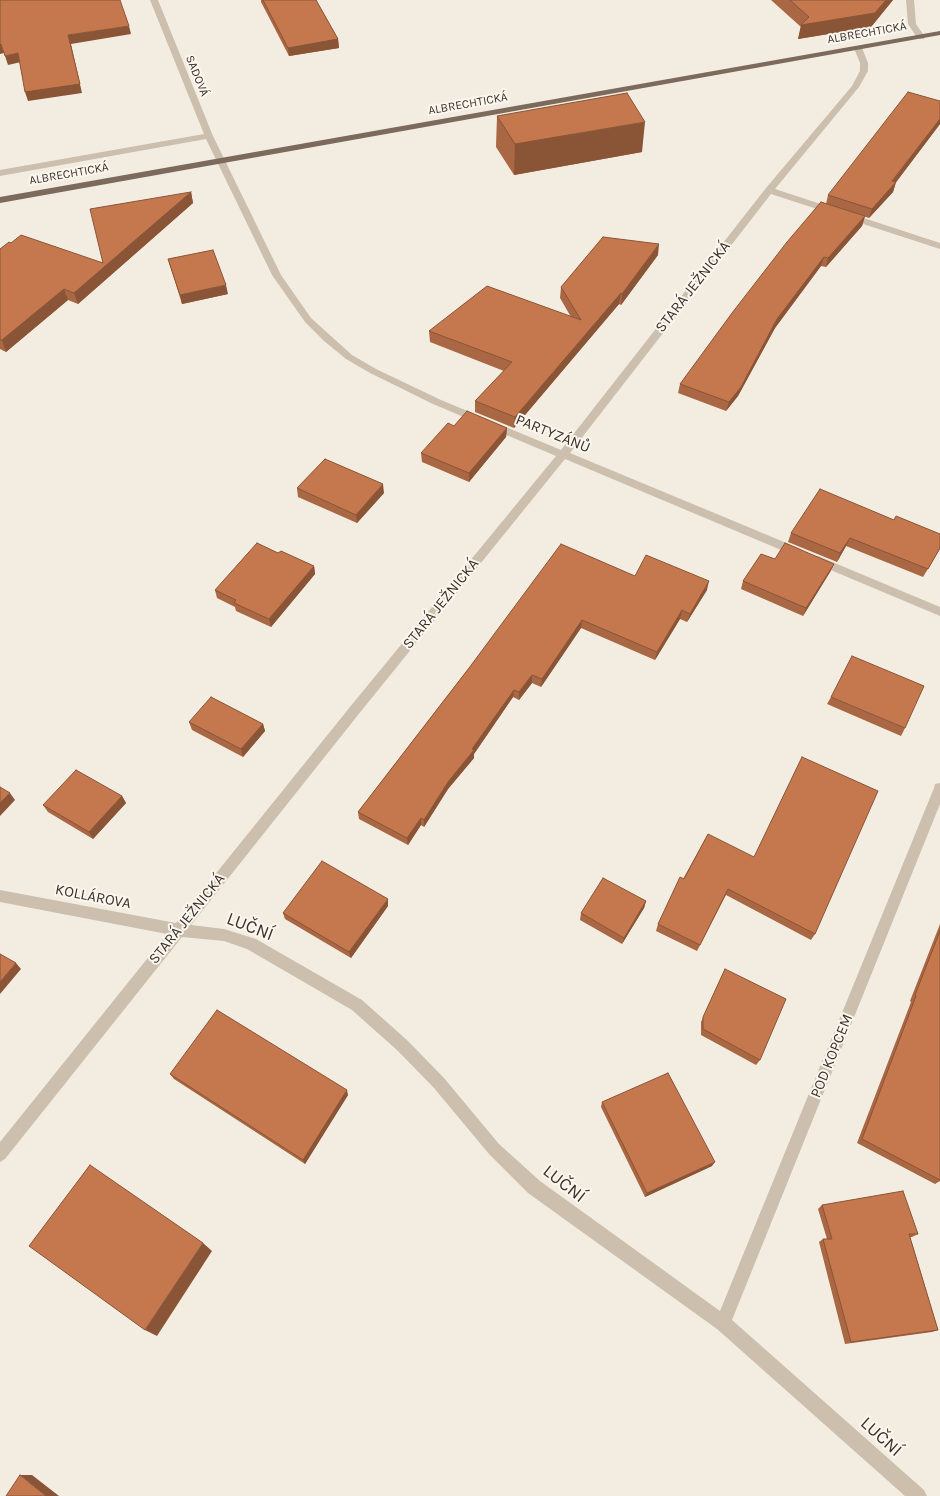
<!DOCTYPE html>
<html>
<head>
<meta charset="utf-8">
<style>
  body { margin:0 }
  canvas { display:block; background:#f3ede1 }
</style>
</head>
<body>
<canvas width="940" height="1496"></canvas>
<script>
const ctx = document.querySelector('canvas').getContext('2d');
ctx.lineJoin = 'round';
const toPath = rows => new Path2D(rows.map(r => 'M' + r).join(''));
function fillPath(path, color) { ctx.fillStyle = color; ctx.fill(path, 'evenodd'); }
function stroke(path, color, width, dash) { ctx.strokeStyle = color; ctx.lineWidth = width; ctx.lineCap = dash ? 'butt' : 'round'; ctx.setLineDash(dash || []); ctx.stroke(path); }
function drawText(font, color, halo, rows, align = 'center') {
  ctx.font = font + ' Karla,sans-serif'; ctx.lineWidth = 4; ctx.setLineDash([]); ctx.textBaseline = 'middle'; ctx.strokeStyle = halo; ctx.fillStyle = color; for (const [text, x, y, turn = 0] of rows) {
    ctx.save(); ctx.translate(x, y); ctx.rotate((+turn || 0) * Math.PI / 180); ctx.textAlign = isNaN(turn) ? turn : align; if (halo) ctx.strokeText(text, 0, 0); ctx.fillText(text, 0, 0); ctx.restore();
  }
}
fillPath(toPath([
  [150,0,158,0,213,136,281,275,311,318,352,355,376,369,441,400,561,450,766,188,852,86,860,71,860,63,854,48,858,46,862,48,868,63,868,71,859,87,775,189,940,243,940,249,771,194,570,453,801,549,803,552,801,555,793,555,565,459,362,710,191,925,224,929,256,939,362,1000,408,1041,444,1078,499,1144,540,1181,720,1311,934,788,935,784,940,783,940,804,732,1320,924,1490,927,1496,905,1496,717,1329,528,1193,489,1154,434,1088,398,1051,352,1010,247,949,224,941,182,937,5,1159,0,1162,0,1142,167,934,0,902,0,890,176,923,354,702,556,456,433,404,370,373,346,359,324,341,305,322,272,275,206,139,0,176,0,170,204,134,150,0],
  [906,0,914,0,916,24,925,37,924,39,918,39,908,24,906,0],
  [818,556,940,607,940,616,814,563,812,560,818,556]
]), '#ccbfad');
fillPath(toPath([
  [940,31,940,35,0,203,0,197,940,31]
]), '#7c6b5d');
fillPath(toPath([
  [261,0,316,0,338,39,339,48,289,56,261,2],
  [771,0,893,0,871,27,798,39,801,27],
  [940,101,940,124,896,182,893,192,869,218,826,204,828,195],
  [497,116,642,152,514,175,496,147],
  [191,192,193,203,78,304,68,300,6,352,0,349,0,249,11,243,103,263],
  [865,216,862,226,826,267,821,266,775,328,738,396,726,411,678,393,680,384],
  [658,255,621,305,619,304,514,428,475,412,475,401,504,371,430,342,429,331,571,317,560,298,561,287],
  [168,259,228,294,182,304],
  [454,426,507,428,506,437,469,482,422,462,421,453],
  [297,488,384,493,357,523,298,497],
  [894,520,940,549,923,577,846,546,837,562,788,542,791,533],
  [278,553,314,566,315,574,271,627,236,611,235,607,217,598,215,590],
  [775,559,834,564,830,572,803,616,741,589,743,581],
  [635,576,707,590,687,622,680,619,655,660,581,628,541,687,532,683,519,700,513,697,474,754,474,758,448,789,424,827,421,825,408,845,359,819,358,812,469,668],
  [831,697,905,728,901,736,827,704],
  [189,722,263,724,265,731,243,757,192,730],
  [122,796,126,803,93,839,48,812,43,805],
  [708,834,815,934,811,940,726,895,697,951,656,931,658,924],
  [646,901,644,908,622,944,580,920,581,913],
  [388,906,351,958,285,919,283,913],
  [940,924,940,1181,935,1184,857,1143,911,1002,910,1001],
  [725,969,760,1060,756,1065,701,1035,701,1022],
  [170,1074,348,1095,305,1164,174,1079],
  [602,1102,712,1166,645,1197,601,1107],
  [822,1205,918,1234,912,1237,910,1237,938,1330,932,1332,845,1344,819,1242,823,1239,827,1239,818,1209]
]), '#a96743');
fillPath(toPath([
  [886,0,893,0,871,27,798,39,801,25],
  [129,26,131,34,71,44,82,93,28,101,25,92,68,35],
  [338,39,339,48,289,56,288,48],
  [1,44,4,53,0,54,0,45],
  [18,53,21,62,8,65,5,56],
  [940,119,940,124,894,185,896,182,893,192,869,218,872,209],
  [645,122,642,152,514,175,515,144],
  [191,192,193,203,78,304,74,293],
  [865,216,862,226,826,267,828,258],
  [659,244,658,255,621,305,622,294],
  [824,257,821,266,775,328,738,396,726,411,729,402,777,319],
  [226,285,228,294,182,304,180,295],
  [64,289,68,300,6,352,2,340],
  [621,293,619,304,514,428,515,417],
  [507,428,506,437,469,482,469,473],
  [383,484,384,493,357,523,356,515],
  [850,538,846,546,837,562,840,553],
  [834,564,830,572,803,616,806,608],
  [314,566,315,574,271,627,269,619],
  [709,581,707,590,687,622,690,614],
  [682,610,680,619,655,660,657,652],
  [582,620,581,628,541,687,542,679],
  [532,675,532,683,519,700,519,692],
  [514,690,513,697,474,754,474,758,448,789,424,827,424,820,448,782],
  [263,724,265,731,243,757,241,749],
  [10,793,15,800,0,816,0,803],
  [122,796,126,803,93,839,89,832],
  [421,818,421,825,408,845,407,838],
  [388,899,388,906,351,958,349,952],
  [646,901,644,908,622,944,624,938],
  [16,963,21,969,0,994,0,982],
  [347,1090,348,1095,305,1164,303,1160],
  [715,1162,712,1166,645,1197,647,1193],
  [203,1243,212,1251,157,1336,145,1330],
  [20,1475,32,1475,59,1496,46,1496]
]), '#8a5437');
const building = toPath([
  [0,0,120,0,129,26,68,35,80,84,25,92,18,53,5,56,1,44,0,45,0,0],
  [263,0,316,0,338,39,288,48,263,0],
  [790,0,886,0,875,13,801,25,809,17,790,0],
  [908,92,940,101,940,119,892,181,896,182,872,209,828,195,908,92],
  [627,93,645,122,515,144,497,116,627,93],
  [191,192,74,293,64,289,2,340,0,340,0,249,9,242,11,243,21,235,103,263,90,209,191,192],
  [821,202,865,216,828,258,824,257,777,319,741,387,729,402,680,384,732,313,787,242,821,202],
  [603,237,659,244,622,294,621,293,515,417,475,401,512,362,429,331,487,286,581,320,561,287,603,237],
  [213,250,226,285,180,295,168,259,213,250],
  [467,411,507,428,469,473,421,453,448,423,454,426,467,411],
  [325,459,383,484,356,515,297,488,325,459],
  [820,489,894,520,896,516,940,534,940,548,928,569,850,538,840,553,791,533,820,489],
  [257,543,278,553,281,551,314,566,269,619,234,603,236,600,215,590,257,543],
  [785,543,834,564,806,608,743,581,761,554,775,559,785,543],
  [561,544,635,576,646,555,709,581,690,614,682,610,657,652,582,620,542,679,532,675,519,692,514,690,472,749,474,750,448,782,424,820,421,818,407,838,358,812,469,668,561,544],
  [852,656,924,686,905,728,831,697,852,656],
  [211,697,263,724,241,749,189,722,211,697],
  [802,757,878,791,815,934,728,889,700,945,658,924,680,877,684,879,708,834,754,857,802,757],
  [76,770,122,796,89,832,43,805,76,770],
  [0,787,10,793,0,803,0,787],
  [322,861,388,899,349,952,283,913,322,861],
  [603,878,646,901,624,938,581,913,603,878],
  [940,931,940,1180,862,1139,916,996,915,995,940,931],
  [0,954,16,963,0,982,0,954],
  [725,969,786,999,760,1060,703,1029,703,1017,725,969],
  [217,1010,347,1090,303,1160,170,1074,217,1010],
  [668,1073,715,1162,647,1193,602,1102,668,1073],
  [90,1165,203,1243,145,1330,29,1246,90,1165],
  [903,1191,918,1234,909,1234,938,1330,851,1342,823,1239,832,1239,822,1205,903,1191],
  [20,1475,46,1496,6,1496,20,1475]
]);
fillPath(building, '#c5784e');
stroke(building, '#8a5437', 1);
drawText('12px', '#3a322b', '#fbf6ee', [
  ["ALBRECHTICKÁ",867,33,-10],
  ["SADOVÁ",197,76,68],
  ["ALBRECHTICKÁ",468,104,-10],
  ["ALBRECHTICKÁ",69,174,-10]
]);
drawText('15px', '#3a322b', '#fbf6ee', [
  ["STARÁ JEŽNICKÁ",693,287,-52],
  ["PARTYZÁNŮ",553,434,22],
  ["STARÁ JEŽNICKÁ",441,604,-51],
  ["KOLLÁROVA",93,897,11],
  ["STARÁ JEŽNICKÁ",187,919,-51],
  ["POD KOPCEM",832,1056,-68]
]);
drawText('18px', '#3a322b', '#fbf6ee', [
  ["LUČNÍ",250,927,21],
  ["LUČNÍ",564,1184,38],
  ["LUČNÍ",881,1437,42]
]);
</script>
</body>
</html>
